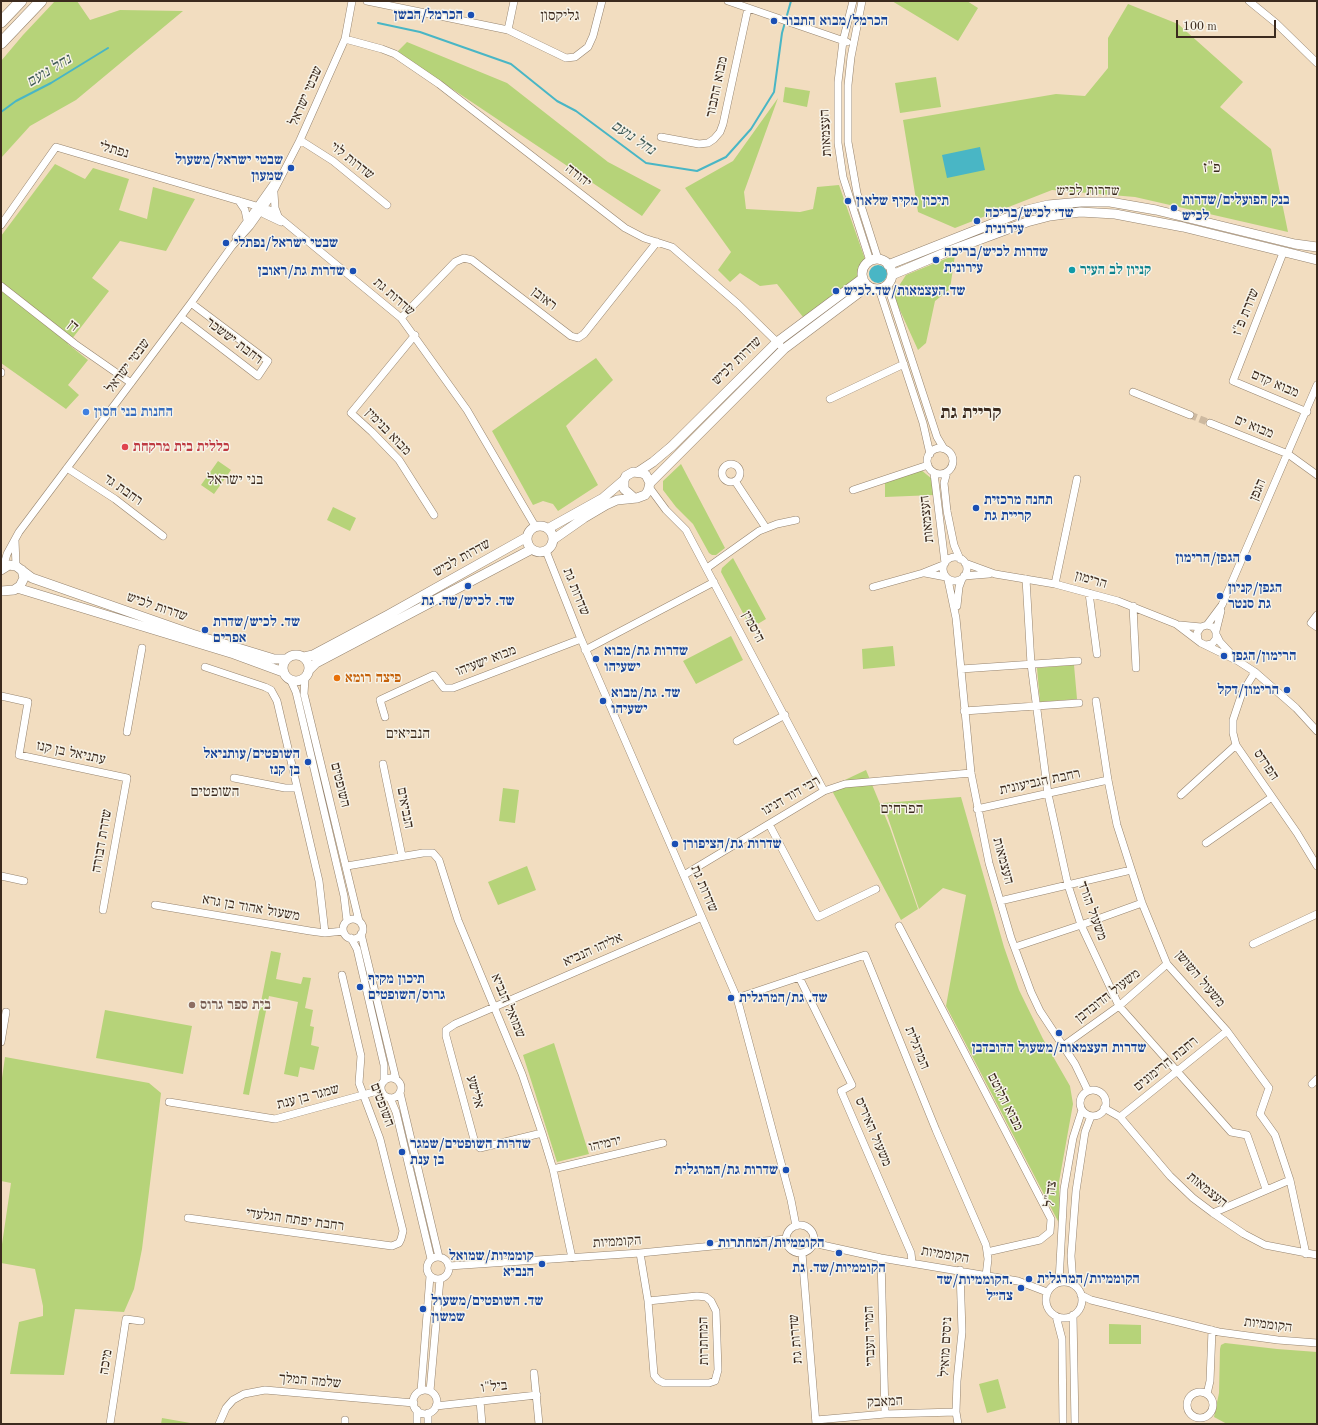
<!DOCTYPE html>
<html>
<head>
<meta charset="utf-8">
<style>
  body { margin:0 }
  #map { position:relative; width:1318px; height:1425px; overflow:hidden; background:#f2ddc0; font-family:"Old Standard TT",serif }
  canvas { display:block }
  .frame { position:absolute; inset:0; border:2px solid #3b2a1e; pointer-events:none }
  .scale { position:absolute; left:1176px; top:20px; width:100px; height:18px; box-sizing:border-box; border:2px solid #3b2a1e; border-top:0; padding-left:5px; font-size:12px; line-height:14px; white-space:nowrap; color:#3b2a1e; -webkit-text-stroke:3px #f7f3e8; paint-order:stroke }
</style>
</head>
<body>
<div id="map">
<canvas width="1318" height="1425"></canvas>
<div class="frame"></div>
<div class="scale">100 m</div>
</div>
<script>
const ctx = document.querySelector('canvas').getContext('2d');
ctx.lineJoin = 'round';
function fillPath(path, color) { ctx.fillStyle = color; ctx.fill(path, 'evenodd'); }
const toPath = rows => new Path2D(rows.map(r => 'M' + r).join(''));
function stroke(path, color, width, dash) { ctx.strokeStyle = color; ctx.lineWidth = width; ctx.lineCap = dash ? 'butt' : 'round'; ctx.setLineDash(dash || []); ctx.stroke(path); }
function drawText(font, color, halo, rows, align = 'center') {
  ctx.font = font + ' "Old Standard TT","Frank Ruhl Libre",serif'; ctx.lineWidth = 3; ctx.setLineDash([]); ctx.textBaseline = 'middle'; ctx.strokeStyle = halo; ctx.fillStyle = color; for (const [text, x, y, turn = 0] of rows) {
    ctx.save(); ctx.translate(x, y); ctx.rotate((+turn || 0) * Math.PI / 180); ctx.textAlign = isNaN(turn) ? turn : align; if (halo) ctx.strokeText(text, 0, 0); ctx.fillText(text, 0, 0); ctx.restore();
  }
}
fillPath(toPath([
  [55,1,77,1,90,20,120,10,183,11,76,100,30,126,1,158,1,61,23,35],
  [892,1,967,1,978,8,958,41],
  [1128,4,1178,24,1243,82,1220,107,1271,149,1288,232,1135,197,1052,190,955,228,918,212,903,120,1056,94,1085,96,1108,68,1108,38],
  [407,42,507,83,608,162,661,190,642,216,397,52],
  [936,77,941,107,900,113,895,83],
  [785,87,810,91,807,107,783,102],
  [778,98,744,192,746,209,800,212,813,209,817,187,839,185,865,259,859,266,858,277,803,317,777,284,760,286,740,273,730,282,718,270,731,252,685,188,733,161],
  [55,164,85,179,93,168,129,179,119,210,147,219,153,187,195,199,166,251,120,241,92,278,109,291,68,344,88,360,68,385,79,395,66,409,1,363,1,236],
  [955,255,950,289,935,301,926,343,918,350,893,295,906,275],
  [596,358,613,380,566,426,598,485,558,511,553,504,543,501,533,505,492,431],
  [218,461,231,470,214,494,201,485],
  [681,464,725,548,716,555,712,555,709,553,693,524,676,507,663,490,663,481],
  [920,469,932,479,934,495,885,497,885,482],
  [333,507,356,518,350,531,327,520],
  [733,558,766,619,751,628,721,572,722,568],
  [731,636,743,660,696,684,683,661],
  [893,646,895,666,863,669,862,649],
  [1074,665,1077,699,1040,702,1037,668],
  [866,770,890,828,918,909,901,920,830,787],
  [503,788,519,790,515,823,499,821],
  [961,797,1004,947,1019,990,1043,1039,1070,1086,1073,1104,1059,1182,1060,1225,946,1006,966,895,943,888,919,909,883,803],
  [527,866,536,890,498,905,488,882],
  [271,951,281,953,276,979,301,984,303,977,311,978,305,1008,313,1010,310,1026,314,1027,311,1045,319,1047,314,1070,300,1067,298,1077,284,1074,298,1002,269,996,249,1095,243,1094],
  [105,1010,192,1026,183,1074,96,1058],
  [554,1043,589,1154,557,1162,523,1055],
  [5,1057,149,1083,161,1093,142,1249,134,1289,124,1312,75,1309,64,1375,10,1374,19,1322,43,1316,43,1306,35,1269,1,1263,1,1251,11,1183,1,1181,1,1085],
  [1109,1324,1141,1325,1141,1344,1109,1344],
  [1225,1343,1277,1349,1317,1352,1317,1424,1227,1424,1214,1417,1219,1393,1220,1349,1221,1345],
  [998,1379,1006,1408,987,1413,979,1384],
  [162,1418,196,1424,161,1424]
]), '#b6d379');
fillPath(toPath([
  [980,147,985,170,947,178,942,155],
  '869 274a9 9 0 1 1 18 0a9 9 0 1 1-18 0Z'
]), '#49b6c5');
stroke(toPath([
  [378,23,420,32,511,64,557,101,576,111,646,163,697,171,726,157,751,129,774,92,782,33,791,1],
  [1,112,16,101,51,83,108,48]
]), '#49b6c5', 2);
stroke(toPath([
  [1190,415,1210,423]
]), '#cdb9a0', 7, [7, 3.5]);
const minor = toPath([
  [367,1,508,30,566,58,575,57,588,47,593,36,602,1],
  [728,1,847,42],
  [853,1,843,41,838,82,838,143,843,177,870,261],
  [862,1,851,57,848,85,848,142,857,193,878,259],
  [1249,1,1276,23,1317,63],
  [508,30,514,1],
  [345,39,382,49,395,54,439,84,625,228,644,238,672,247,738,304,780,345],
  [661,137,699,144,708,143,714,139,720,132,723,124,748,8],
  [300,140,333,161,387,205],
  [274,193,275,208,278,216],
  [239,201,245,210,247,220],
  [258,209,264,214,281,222],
  [1,225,56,147,270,210,401,318,467,410,535,526],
  [236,237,277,179],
  [1283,253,1233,381,1307,412],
  [887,284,937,437,943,447],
  [1,286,75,344,131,383],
  [879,289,923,423,930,454],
  [181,317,258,376,268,361,191,303],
  [401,318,455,262,464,258,472,260,571,336,578,338,584,334,657,242],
  [415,335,351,413,372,432,399,460,434,515],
  [1,372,1,373],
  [1133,392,1190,415],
  [830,399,904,364],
  [1210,423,1288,454,1317,475],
  '927 461a13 13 0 1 1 26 0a13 13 0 1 1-26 0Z',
  '722 473a9 9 0 1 1 18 0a9 9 0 1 1-18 0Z',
  [67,468,115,499,163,536],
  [947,472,944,483,947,511,954,545,960,559],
  [934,473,945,563],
  [735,481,766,528],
  [649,487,666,510,686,530,824,791],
  [853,490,928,465],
  [15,540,16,566],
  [546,551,581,639,737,998,791,1200,796,1226],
  '943 569a12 12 0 1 1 24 0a12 12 0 1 1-24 0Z',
  [965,563,995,574,1055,584,1118,601,1176,624,1201,643,1238,661,1255,672,1296,708,1317,731],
  [3,568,7,554,19,532,191,303,232,246,250,226,270,198,300,140,345,39,352,1],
  [707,568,759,531,777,524,796,520],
  [925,573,946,577],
  [964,576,989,574],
  [1026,579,1031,664,1048,794,1068,885,1081,925,1119,1006,1231,1132,1247,1135,1266,1189],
  [948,580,956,618,971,773,989,863,1011,938,1031,992,1040,1011,1075,1064,1088,1091],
  [1055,584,1077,479],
  [873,587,923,573,943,565],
  [1089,593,1097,654],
  [957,606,959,587,962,579],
  [1133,606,1136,668],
  [1317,615,1311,623,1317,627],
  [1180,625,1201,627],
  [1207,625,1222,605,1317,385],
  [1216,631,1221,611],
  [1217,636,1220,642,1233,656],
  [1198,639,1197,633,1201,627,1207,625,1213,627,1216,632,1216,639,1212,644,1206,645],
  [585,650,714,582],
  [205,667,265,687,271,690,277,701,319,881,325,933],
  [961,669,1078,661],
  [1255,672,1242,693,1233,720,1233,733,1236,745,1297,833,1317,866],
  [305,678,304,694,359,921],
  [291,681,296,692,344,896,347,921],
  [1,696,28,702,19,755,127,778,103,910],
  [1096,701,1108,780,1117,825,1142,903,1167,964,1227,1031,1269,1088,1260,1114,1275,1135,1290,1180,1306,1254],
  [964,711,1079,703],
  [385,717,380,700,434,675,444,688,453,688,581,639],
  [127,732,142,648],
  [737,741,785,715],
  [383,764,402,856],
  [234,778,285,788,297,788],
  [1181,795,1236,745],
  [977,809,1108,780],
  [769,824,818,917,876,889],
  [1206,843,1272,797],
  [347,866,423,853,433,853,439,860,458,920,522,1074,542,1133,553,1169,572,1258],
  [684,875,824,791,845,784,971,773],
  [1,876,24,881],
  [1000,901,1131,870],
  [155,905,310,931,325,933,343,931],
  '343 929a10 10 0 1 1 20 0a10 10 0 1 1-20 0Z',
  [899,926,1051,1219,1050,1232,1040,1240,987,1252],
  [361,934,396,1079],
  [351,938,357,949,360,962,384,1065,384,1081],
  [1253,944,1317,914],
  [1015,947,1081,925,1142,903],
  [799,977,852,1085,841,1091,911,1253,912,1262],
  [737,998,865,955,936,1130,986,1245,988,1259,986,1276],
  [1,1042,6,1012],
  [1063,1046,1119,1006,1167,964],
  '381 1088a10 10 0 1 1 20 0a10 10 0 1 1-20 0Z',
  [1312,1084,1317,1079],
  '1080 1103a13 13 0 1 1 26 0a13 13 0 1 1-26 0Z',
  [400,1093,439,1257],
  [390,1098,396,1112,431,1259],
  [169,1102,275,1119,381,1090],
  [1104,1108,1120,1117,1170,1176,1193,1198,1213,1213,1244,1234,1265,1245,1317,1255],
  [1120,1117,1227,1031],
  [542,1133,480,1148,475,1143,446,1036,446,1030,455,1024,702,917],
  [553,1169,663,1143],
  [1213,1213,1290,1180],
  [188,1218,392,1246,399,1243,401,1239,403,1231,380,1139,359,1083,361,1056,342,975],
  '786 1239a14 14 0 1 1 28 0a14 14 0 1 1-28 0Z',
  [813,1243,881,1258,1018,1281,1047,1292],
  [640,1253,648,1301,654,1375,658,1380,664,1383,709,1383,715,1381,718,1370,716,1311,711,1301,706,1297,697,1296,648,1301],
  [802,1253,816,1424],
  '427 1268a11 11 0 1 1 22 0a11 11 0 1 1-22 0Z',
  [881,1258,885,1414],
  [449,1266,640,1253,786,1239],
  [1059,1282,1064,1189,1073,1138,1082,1110],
  '1046 1300a18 18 0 1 1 36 0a18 18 0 1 1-36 0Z',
  [1073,1284,1071,1256,1076,1191,1085,1132,1091,1116],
  [1081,1295,1091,1300,1219,1332,1278,1340,1317,1343],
  [1073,1315,1075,1424],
  [1056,1316,1062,1339,1063,1424],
  [534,1373,539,1424],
  '413 1402a12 12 0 1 1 24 0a12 12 0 1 1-24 0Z',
  [421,1391,430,1276],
  [430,1391,440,1279],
  '1187 1405a13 13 0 1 1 26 0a13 13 0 1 1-26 0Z',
  [1207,1394,1210,1381,1212,1330],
  [480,1401,482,1424],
  [436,1406,537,1395],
  [816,1420,885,1414,956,1412],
  [110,1424,126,1319,141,1321],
  [219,1424,226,1408,233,1400,244,1394,265,1390,414,1403],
  [345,1424,345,1420],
  [417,1424,417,1410],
  [428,1424,428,1413],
  [958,1424,956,1412,957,1381,962,1332,960,1270]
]);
const major = toPath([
  '862 274a15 15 0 1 1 30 0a15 15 0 1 1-30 0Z',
  [888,265,1027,210,1048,205,1081,202,1110,202,1156,210,1295,244,1317,247],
  [892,275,949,251,1027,222,1050,216,1080,212,1115,214,1183,227,1317,260],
  [638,472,653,462,672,446,777,342,863,278],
  [650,483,784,349,868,286],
  '527 539a13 13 0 1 1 26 0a13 13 0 1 1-26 0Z',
  [549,528,603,498,624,480],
  [554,539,584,518,606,505,617,500,637,498,645,495,648,491,650,483,646,475,642,473,633,472,626,476,624,480,624,489,633,497],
  [1,570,9,565,16,566,32,578,192,634,274,659,286,659],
  [17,588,234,654,283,672],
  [1,591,14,590,20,586,24,578,22,570],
  '283 668a13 13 0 1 1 26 0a13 13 0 1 1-26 0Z',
  [304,657,313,655,388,615,527,537],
  [309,670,316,663,532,549]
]);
const highway = toPath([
  [1,22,21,1],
  [1,43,41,1]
]);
stroke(minor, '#96846f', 8);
stroke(major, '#96846f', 10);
stroke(highway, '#96846f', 12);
stroke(minor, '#fff', 7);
stroke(major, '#fff', 9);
stroke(highway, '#fff', 11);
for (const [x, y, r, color] of [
  [471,15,4,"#1a4fb4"],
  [774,21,4,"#1a4fb4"],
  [291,168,4,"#1a4fb4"],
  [848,201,4,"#1a4fb4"],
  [1174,208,4,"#1a4fb4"],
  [977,221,4,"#1a4fb4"],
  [226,243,4,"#1a4fb4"],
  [936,260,4,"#1a4fb4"],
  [1072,270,4,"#0f9aa8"],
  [353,271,4,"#1a4fb4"],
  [836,291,4,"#1a4fb4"],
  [86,412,4,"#3f7fe0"],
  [125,447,4,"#e0444e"],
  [976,508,4,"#1a4fb4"],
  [1248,558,4,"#1a4fb4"],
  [468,586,4,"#1a4fb4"],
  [1220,596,4,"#1a4fb4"],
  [205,630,4,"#1a4fb4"],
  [1224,656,4,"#1a4fb4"],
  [596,659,4,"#1a4fb4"],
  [337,678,4,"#e8710a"],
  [1287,690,4,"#1a4fb4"],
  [603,701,4,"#1a4fb4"],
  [308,762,4,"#1a4fb4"],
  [675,844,4,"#1a4fb4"],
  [360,987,4,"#1a4fb4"],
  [731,998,4,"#1a4fb4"],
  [192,1005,4,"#8d6e63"],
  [1059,1033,4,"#1a4fb4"],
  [402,1152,4,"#1a4fb4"],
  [786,1170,4,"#1a4fb4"],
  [710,1243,4,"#1a4fb4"],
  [839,1253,4,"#1a4fb4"],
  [542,1264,4,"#1a4fb4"],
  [1029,1279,4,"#1a4fb4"],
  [1021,1288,4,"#1a4fb4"],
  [423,1309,4,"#1a4fb4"]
]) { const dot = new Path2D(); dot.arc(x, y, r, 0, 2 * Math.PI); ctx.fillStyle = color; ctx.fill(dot); stroke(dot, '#f7f3e8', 1.5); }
drawText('bold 14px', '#164399', '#f7f3e8', [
  ["הכרמל/הבשן",463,15,"right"],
  ["הכרמל/מבוא התבור",782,21],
  ["שבטי ישראל/משעול",283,160,"right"],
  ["שמעון",283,176,"right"],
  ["בנק הפועלים/שדרות",1182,200],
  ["לכיש",1182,216],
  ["תיכון מקיף שלאון",856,201],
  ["שד׳ לכיש/בריכה",985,213],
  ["עירונית",985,229],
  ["שבטי ישראל/נפתלי",234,243],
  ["שדרות לכיש/בריכה",944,252],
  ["עירונית",944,268],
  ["שדרות גת/ראובן",345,271,"right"],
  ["שד.העצמאות/שד.לכיש",844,291],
  ["תחנה מרכזית",984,500],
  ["קריית גת",984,516],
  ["הגפן/הרימון",1240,558,"right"],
  ["הגפן/קניון",1228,588],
  ["גת סנטר",1228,604],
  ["שד. לכיש/שד. גת",468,601,"center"],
  ["שד. לכיש/שדרת",213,622],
  ["אפרים",213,638],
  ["שדרות גת/מבוא",604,651],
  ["ישעיהו",604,667],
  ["הרימון/הגפן",1232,656],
  ["הרימון/דקל",1279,690,"right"],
  ["שד. גת/מבוא",611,693],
  ["ישעיהו",611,709],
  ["השופטים/עותניאל",300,754,"right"],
  ["בן קנז",300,770,"right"],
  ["שדרות גת/הציפורן",683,844],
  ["תיכון מקיף",368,979],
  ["גרוס/השופטים",368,995],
  ["שד. גת/המרגלית",739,998],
  ["שדרות העצמאות/משעול הדובדבן",1059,1048,"center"],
  ["שדרות השופטים/שמגר",410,1144],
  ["בן ענת",410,1160],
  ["שדרות גת/המרגלית",778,1170,"right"],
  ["הקוממיות/המחתרות",718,1243],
  ["קוממיות/שמואל",534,1256,"right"],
  ["הנביא",534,1272,"right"],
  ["הקוממיות/שד. גת",839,1268,"center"],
  ["הקוממיות/המרגלית",1037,1279],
  ["הקוממיות/שד.",1013,1280,"right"],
  ["צה״ל",1013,1296,"right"],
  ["שד. השופטים/משעול",431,1301],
  ["שמשון",431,1317]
], 'left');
drawText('14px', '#3b2a1e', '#f7f3e8', [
  ["מבוא התבור",717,87,-78],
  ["שבטי ישראל",306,96,-66],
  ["העצמאות",826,133,-93],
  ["נפתלי",114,150,16],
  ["שדרות לוי",352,161,38],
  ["יהודה",578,176,38],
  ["שדרות לכיש",1088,191],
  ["שדרות גת",394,297,41],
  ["ראובן",544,299,38],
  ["שדרת פ\"ז",1246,312,-68],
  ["דן",73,326,38],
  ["רחבת יששכר",234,341,37],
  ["שדרות לכיש",737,361,-44],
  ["שבטי ישראל",128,366,-53],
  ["מבוא קדם",1275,384,23],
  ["מבוא ים",1254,427,22],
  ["מבוא בנימין",388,432,46],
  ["רחבת גד",123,490,35],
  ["הגפן",1258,490,-67],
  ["העצמאות",927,519,-96],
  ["שדרות לכיש",462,558,-29],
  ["הרימון",1091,580,16],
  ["שדרות גת",576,592,68],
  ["שדרות לכיש",157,607,19],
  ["היסמין",753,627,62],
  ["מבוא ישעיהו",486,661,-21],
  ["עתניאל בן קנז",71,753,12],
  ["הפרדס",1266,765,56],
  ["רחבת הגביעונית",1040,782,-12],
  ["השופטים",340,785,76],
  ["רבי דוד דנינו",791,796,-30],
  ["הנביאים",405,808,79],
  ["שדרת דבורה",102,841,-80],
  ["העצמאות",1003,861,75],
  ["שדרות גת",704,889,67],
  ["משעול אהוד בן גרא",251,908,10],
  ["משעול הורד",1092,911,70],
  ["אליהו הנביא",593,950,-24],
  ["משעול השושן",1200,979,50],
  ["משעול הדובדבן",1108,996,-38],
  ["שמואל הנביא",508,1006,67],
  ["המרגלית",917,1048,68],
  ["רחבת הרימונים",1166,1064,-39],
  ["אלישע",475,1092,75],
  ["שמגר בן ענת",308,1097,-15],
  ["מבוא הלוטם",1005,1102,63],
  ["השופטים",382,1105,69],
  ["משעול האיריס",873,1132,67],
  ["ירמיהו",605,1144,-13],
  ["העצמאות",1207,1190,39],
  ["צה\"ל",1051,1194,-84],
  ["רחבת יפתח הגלעדי",295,1220,8],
  ["הקוממיות",617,1242,-4],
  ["הקוממיות",945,1255,10],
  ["הקוממיות",1268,1325,7],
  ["המרי העברי",870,1336,-92],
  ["שדרות גת",796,1339,-95],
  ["המחתרות",704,1341,-91],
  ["ניסים מואיל",946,1347,-87],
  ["מיכה",106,1362,-81],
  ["שלמה המלך",310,1381,5],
  ["ביל\"ו",494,1387,-6],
  ["המאבק",885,1402,-3]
]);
drawText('bold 14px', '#0d838f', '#f7f3e8', [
  ["קניון לב העיר",1080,270]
], 'left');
drawText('bold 14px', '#366cbe', '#f7f3e8', [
  ["החנות בני חסון",94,412]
], 'left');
drawText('bold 14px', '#be3a42', '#f7f3e8', [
  ["כללית בית מרקחת",133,447]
], 'left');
drawText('bold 14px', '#c56008', '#f7f3e8', [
  ["פיצה רומא",345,678]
], 'left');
drawText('bold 14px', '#785e54', '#f7f3e8', [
  ["בית ספר גרוס",200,1005]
], 'left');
drawText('15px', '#3b2a1e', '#f7f3e8', [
  ["גליקסון",560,16],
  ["פ\"ז",1212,168],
  ["בני ישראל",235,480],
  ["הנביאים",408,734],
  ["השופטים",215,792],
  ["הפרחים",902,809]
]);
drawText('italic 15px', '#405b58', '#f7f3e8', [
  ["נחל נועם",49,71,-31],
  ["נחל נועם",633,138,34]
]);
drawText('bold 18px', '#3b2a1e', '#f7f3e8', [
  ["קריית גת",971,413]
]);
</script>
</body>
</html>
